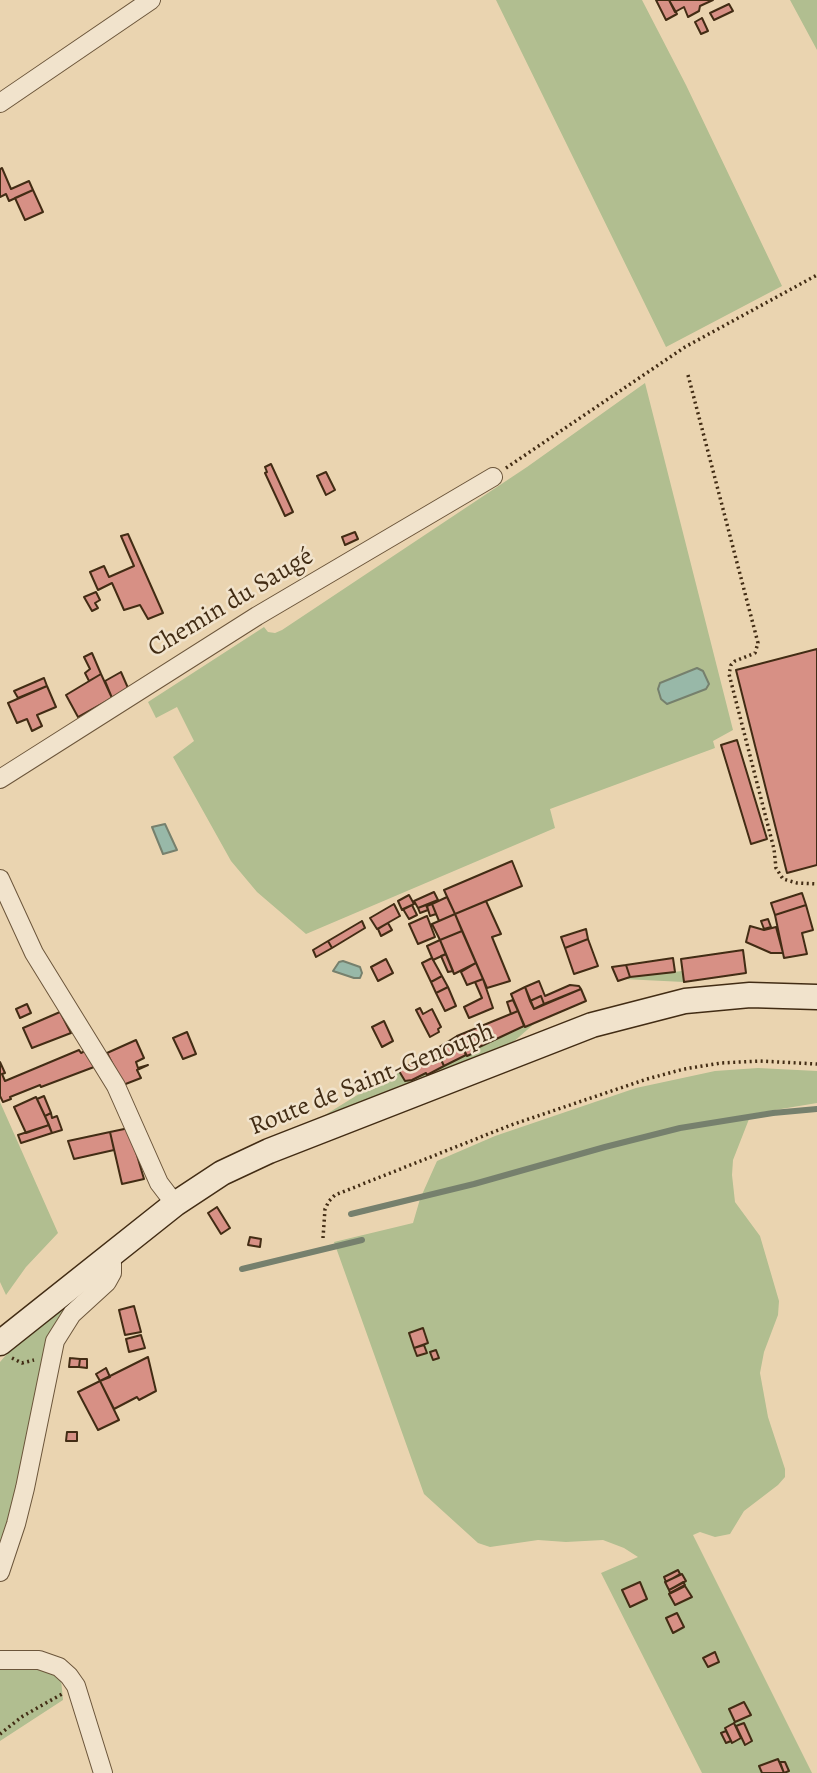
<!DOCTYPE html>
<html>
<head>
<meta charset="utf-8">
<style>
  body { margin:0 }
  canvas { display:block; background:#ead4b0 }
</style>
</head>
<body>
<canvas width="817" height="1773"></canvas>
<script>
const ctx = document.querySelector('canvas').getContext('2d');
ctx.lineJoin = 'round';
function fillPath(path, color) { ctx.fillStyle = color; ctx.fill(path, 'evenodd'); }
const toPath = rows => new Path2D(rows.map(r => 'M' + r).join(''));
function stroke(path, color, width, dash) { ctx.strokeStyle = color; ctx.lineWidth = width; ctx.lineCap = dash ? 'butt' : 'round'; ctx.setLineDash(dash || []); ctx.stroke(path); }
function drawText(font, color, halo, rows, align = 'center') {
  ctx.font = font + ' Alegreya,serif'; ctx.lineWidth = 5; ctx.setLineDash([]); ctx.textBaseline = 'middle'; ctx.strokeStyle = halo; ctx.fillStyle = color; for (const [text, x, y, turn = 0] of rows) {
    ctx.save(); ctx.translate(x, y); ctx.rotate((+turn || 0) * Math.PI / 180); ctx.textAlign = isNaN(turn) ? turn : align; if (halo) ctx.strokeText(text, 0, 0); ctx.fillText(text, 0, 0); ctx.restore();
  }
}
fillPath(toPath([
  [496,0,642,0,686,85,782,286,666,347],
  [790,0,817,0,817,50],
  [645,383,733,730,713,741,715,748,550,809,555,828,306,934,257,892,231,861,173,757,194,741,177,707,156,718,148,702,264,627,268,632,275,633,282,630,527,467],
  [682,971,684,982,623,979,630,977],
  [535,1023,511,1044,299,1131,385,1078,393,1078,399,1071,406,1081,413,1080,426,1073,427,1075,466,1055,467,1056,476,1052,475,1049,501,1037],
  [758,1068,817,1071,817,1103,751,1114,733,1160,732,1175,735,1202,760,1236,779,1301,778,1315,764,1352,760,1373,768,1417,785,1469,785,1477,778,1485,744,1511,730,1534,715,1537,700,1532,693,1535,812,1773,702,1773,601,1573,638,1557,624,1548,603,1540,566,1542,538,1540,490,1547,478,1543,424,1494,334,1242,413,1223,420,1199,437,1161,495,1136,636,1088,715,1071],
  [0,1102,58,1233,26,1267,6,1295,0,1282],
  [103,1274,74,1303,25,1461,0,1555,0,1362,19,1340],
  [0,1665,46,1669,61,1679,63,1700,0,1741]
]), '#b1be90');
const water = toPath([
  [697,668,703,671,709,684,706,689,667,704,661,699,658,689,660,683,697,668],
  [165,824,177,850,163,854,152,827,165,824],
  [343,961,360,967,362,973,360,978,354,978,333,971,339,962,343,961]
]);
fillPath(water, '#98b8a8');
stroke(water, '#76806d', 2);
stroke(toPath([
  [351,1214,474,1184,605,1147,680,1128,773,1113,817,1109],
  [242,1269,362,1240]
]), '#76806d', 6);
const building = toPath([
  [656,0,669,0,677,14,666,20,656,0],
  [669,0,713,0,700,6,699,11,688,17,684,7,675,12,669,0],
  [729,4,733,11,714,20,710,13,729,4],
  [702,18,708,31,701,34,695,22,702,18],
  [2,168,11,189,29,181,33,190,9,201,6,194,0,197,0,169,2,168],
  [33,190,43,212,25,220,15,198,33,190],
  [271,464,293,512,285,516,265,473,267,472,265,467,271,464],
  [326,472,335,490,326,495,317,476,326,472],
  [355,532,358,539,345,545,342,537,355,532],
  [128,534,163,613,148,619,140,605,124,610,112,583,98,590,90,572,104,566,109,577,134,566,121,536,128,534],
  [96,592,100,600,95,603,98,608,92,611,84,597,96,592],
  [817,649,817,865,787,873,736,670,817,649],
  [92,653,101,674,89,681,85,673,90,669,84,657,92,653],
  [121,672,128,688,112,698,105,681,121,672],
  [101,674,112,698,78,717,66,695,101,674],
  [44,678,47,686,18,698,14,691,44,678],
  [47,686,56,707,37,715,42,726,32,731,27,719,17,723,8,703,47,686],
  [737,740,767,839,751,844,721,745,737,740],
  [512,861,522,886,455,914,444,890,512,861],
  [434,892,438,900,418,908,414,901,434,892],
  [802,893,806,905,775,915,771,903,802,893],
  [409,895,414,904,402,910,398,901,409,895],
  [447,897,455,914,439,921,432,904,447,897],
  [486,901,501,934,492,937,510,981,487,988,455,914,486,901],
  [394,904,400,916,377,929,370,918,394,904],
  [432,904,436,914,430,916,427,906,432,904],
  [412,905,417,915,409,919,403,909,412,905],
  [426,905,428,910,420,913,418,908,426,905],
  [806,905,813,930,802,933,807,954,784,958,775,915,806,905],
  [455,914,462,931,440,940,432,924,455,914],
  [427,916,435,937,418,944,409,924,427,916],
  [768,919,771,927,764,929,761,921,768,919],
  [362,921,365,928,332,948,328,941,362,921],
  [388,923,392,930,381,936,378,929,388,923],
  [750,926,764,930,776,927,783,953,771,953,746,942,750,926],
  [586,929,588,939,565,948,561,937,586,929],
  [462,931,476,963,454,974,440,940,462,931],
  [588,939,598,966,574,974,565,948,588,939],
  [440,940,446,954,433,960,427,946,440,940],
  [328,941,332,948,316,957,313,950,328,941],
  [743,950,746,973,684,982,681,959,743,950],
  [446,954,453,971,448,972,441,956,446,954],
  [432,958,442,976,431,982,422,963,432,958],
  [673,958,675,972,630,977,626,965,673,958],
  [386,959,393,973,378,981,371,967,386,959],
  [476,963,483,979,467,985,461,972,476,963],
  [626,965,630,977,618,981,612,967,626,965],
  [442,976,448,987,436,993,431,982,442,976],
  [483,979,493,1008,469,1018,464,1007,482,998,475,982,483,979],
  [539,981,545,996,570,985,579,986,581,989,544,1004,541,996,530,1001,525,987,539,981],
  [448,987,456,1006,445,1011,436,993,448,987],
  [525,987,534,1009,581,989,586,1001,525,1027,511,994,525,987],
  [541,996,544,1004,534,1009,530,1001,541,996],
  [513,1000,518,1011,511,1014,507,1002,513,1000],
  [27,1004,31,1013,20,1018,16,1009,27,1004],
  [420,1008,423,1014,432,1009,441,1027,438,1029,439,1032,430,1037,416,1010,420,1008],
  [518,1011,524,1026,475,1049,476,1052,467,1056,457,1036,518,1011],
  [60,1012,71,1033,32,1048,23,1028,60,1012],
  [384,1021,393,1041,382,1047,372,1027,384,1021],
  [187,1032,196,1054,183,1059,173,1038,187,1032],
  [457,1036,466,1055,444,1066,436,1049,457,1036],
  [136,1040,144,1058,136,1062,138,1068,148,1065,137,1070,141,1078,123,1085,107,1053,136,1040],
  [436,1049,444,1066,427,1075,426,1073,412,1080,405,1081,399,1071,436,1049],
  [79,1050,81,1053,85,1051,94,1067,41,1087,40,1085,10,1097,11,1099,3,1102,0,1096,0,1062,5,1073,2,1074,5,1081,79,1050],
  [44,1096,51,1113,45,1116,37,1099,44,1096],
  [36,1097,49,1125,26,1133,14,1107,36,1097],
  [51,1113,52,1118,57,1116,62,1130,52,1133,45,1116,51,1113],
  [49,1125,52,1133,21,1143,18,1135,49,1125],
  [129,1128,144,1179,122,1184,110,1132,129,1128],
  [110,1132,114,1150,74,1159,68,1141,110,1132],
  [217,1207,230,1228,221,1234,208,1213,217,1207],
  [250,1237,261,1239,260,1247,248,1245,250,1237],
  [134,1306,141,1332,125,1335,119,1310,134,1306],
  [423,1328,428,1343,414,1348,409,1333,423,1328],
  [141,1335,145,1348,129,1352,126,1339,141,1335],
  [424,1345,427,1353,417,1356,414,1348,424,1345],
  [436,1350,439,1358,433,1360,430,1352,436,1350],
  [148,1357,156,1391,139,1400,137,1397,114,1409,100,1381,148,1357],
  [70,1358,80,1359,79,1367,69,1367,70,1358],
  [80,1359,87,1359,87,1368,79,1367,80,1359],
  [106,1368,110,1377,100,1381,96,1374,106,1368],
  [100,1381,119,1420,98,1430,78,1392,100,1381],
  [67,1432,77,1432,77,1441,66,1441,67,1432],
  [678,1570,680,1574,666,1582,664,1577,678,1570],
  [682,1574,686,1581,669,1590,665,1582,682,1574],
  [640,1582,647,1599,630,1607,622,1590,640,1582],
  [683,1582,685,1585,670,1593,669,1590,683,1582],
  [685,1586,692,1597,675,1605,669,1594,685,1586],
  [677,1613,684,1627,673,1633,666,1618,677,1613],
  [715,1652,719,1662,708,1667,703,1658,715,1652],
  [744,1702,751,1715,735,1722,729,1709,744,1702],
  [734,1723,741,1738,732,1743,725,1728,734,1723],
  [744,1723,752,1741,745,1745,736,1726,744,1723],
  [726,1731,731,1741,726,1743,721,1733,726,1731],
  [778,1759,784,1773,762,1773,759,1766,778,1759],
  [780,1762,785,1762,789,1771,784,1773,780,1762]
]);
fillPath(building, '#d79085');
stroke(building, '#422c14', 2);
const street = toPath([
  [0,103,151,0],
  [0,779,257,616,493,477],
  [0,879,34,953,116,1086,159,1183,175,1204],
  [0,1572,16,1524,25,1488,55,1341,72,1314,107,1282,112,1273,112,1264,107,1256],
  [0,1660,39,1660,59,1667,69,1676,76,1686,103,1773]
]);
const secondary = toPath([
  [0,1343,175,1204,222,1173,269,1151,592,1025,685,1001,750,995,817,997]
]);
stroke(street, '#6c563b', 20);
stroke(secondary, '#422c14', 27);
stroke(toPath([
  [688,375,758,643,755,653,735,661,731,665,729,674,774,849,776,868,783,879,797,883,817,884],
  [506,468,685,347,817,275],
  [323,1238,325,1209,329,1201,335,1195,511,1125,647,1079,684,1069,721,1063,760,1061,817,1064],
  [12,1358,22,1363,34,1360],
  [0,1734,23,1716,62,1694]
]), '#422c14', 3.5, [2, 3.5]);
stroke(street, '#f1e3cc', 18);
stroke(secondary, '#f1e3cc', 24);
drawText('26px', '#422c14', '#f1e3cc', [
  ["Chemin du Saugé",231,603,-31],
  ["Route de Saint-Genouph",372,1080,-22]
]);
</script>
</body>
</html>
